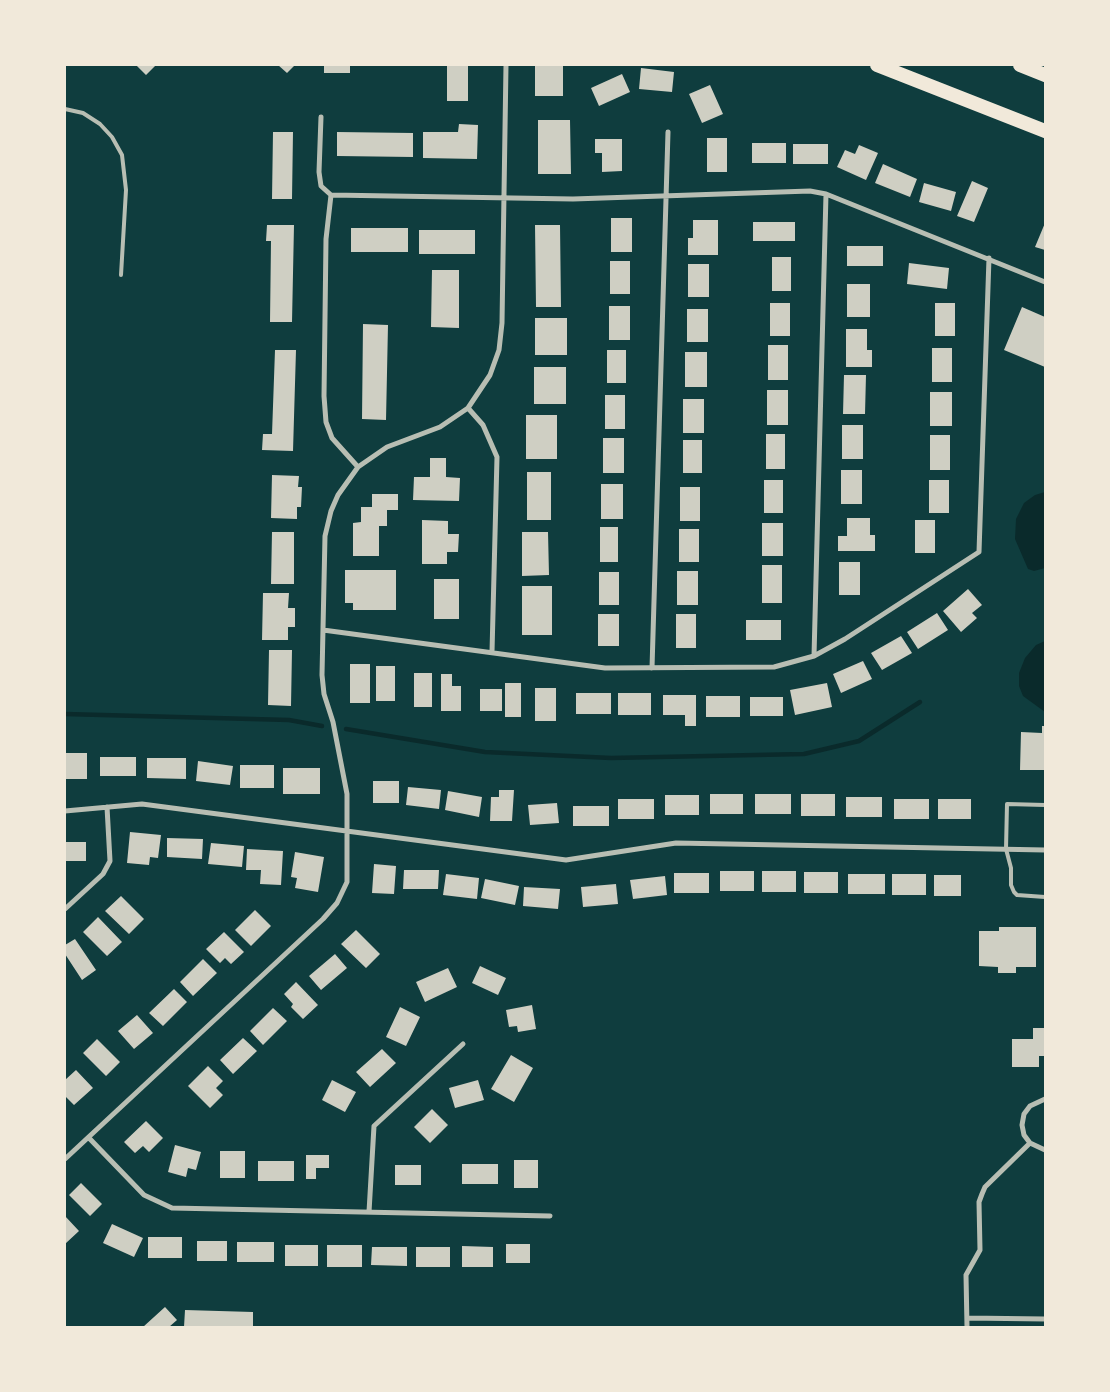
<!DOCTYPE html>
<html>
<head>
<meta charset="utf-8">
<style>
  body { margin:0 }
  #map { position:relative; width:1110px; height:1392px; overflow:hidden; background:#0f3d3e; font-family:Karla,sans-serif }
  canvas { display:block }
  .frame { position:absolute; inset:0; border:66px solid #f1e9da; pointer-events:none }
</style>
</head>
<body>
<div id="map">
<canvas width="1110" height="1392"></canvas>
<div class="frame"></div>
</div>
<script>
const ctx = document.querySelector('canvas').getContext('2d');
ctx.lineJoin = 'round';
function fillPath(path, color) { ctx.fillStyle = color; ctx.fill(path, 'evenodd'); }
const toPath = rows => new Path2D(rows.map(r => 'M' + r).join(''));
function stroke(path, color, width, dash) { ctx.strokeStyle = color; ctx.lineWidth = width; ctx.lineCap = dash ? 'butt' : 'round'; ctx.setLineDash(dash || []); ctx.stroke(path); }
fillPath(toPath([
  [1045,492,1045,568,1034,571,1028,569,1015,539,1016,519,1024,503,1035,495],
  [1045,641,1045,712,1023,696,1019,686,1019,673,1025,658,1036,645]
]), '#0a2a2b');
stroke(toPath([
  [65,714,289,720,322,726],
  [346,729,485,752,611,758,804,754,859,741,920,702]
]), '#0a2a2b', 4.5);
fillPath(toPath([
  [136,65,156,65,146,75],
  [278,65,295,65,287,73],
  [324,65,350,65,350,73,324,73],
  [447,65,468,65,468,101,447,101],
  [535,65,563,65,563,96,535,96],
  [641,68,674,72,672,92,639,89],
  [622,74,630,92,599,106,591,88],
  [710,85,723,114,702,123,689,94],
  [538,120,570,120,571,174,538,174],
  [459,124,478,125,477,159,423,158,423,132,458,132],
  [273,132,293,132,292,199,272,199],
  [337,132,413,133,413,157,337,156],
  [707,138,727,138,727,172,707,172],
  [595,139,622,139,622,171,602,172,602,153,595,153],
  [752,143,786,143,786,163,752,163],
  [793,144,828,144,828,164,793,164],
  [859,145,878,153,866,180,837,167,845,150,855,154],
  [883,164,917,179,910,197,875,183],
  [972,181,988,188,974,222,957,216],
  [924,183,956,192,951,211,919,202],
  [611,218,632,218,632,252,611,252],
  [693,220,718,220,718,255,688,255,688,238,693,238],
  [753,222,795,222,795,241,753,241],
  [1045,223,1045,250,1035,247],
  [267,225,294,225,292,322,270,322,271,241,266,241],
  [535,225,560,225,561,307,536,307],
  [351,228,408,228,408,252,351,252],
  [419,230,475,230,475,254,419,254],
  [847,246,883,246,883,266,847,266],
  [772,257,791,257,791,291,772,291],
  [610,261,630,261,630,294,610,294],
  [909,263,949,268,947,289,907,284],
  [688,264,709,264,709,297,688,297],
  [432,270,459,270,459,328,431,327],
  [847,284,870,284,870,317,847,317],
  [770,303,790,303,790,336,770,336],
  [935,303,955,303,955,336,935,336],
  [609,306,630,306,630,340,609,340],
  [1022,307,1045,317,1045,367,1004,350],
  [687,309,708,309,708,342,687,342],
  [535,318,567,318,567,355,535,355],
  [363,324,388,325,386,420,362,419],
  [846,329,867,329,867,350,872,350,872,367,846,367],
  [768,345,788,345,788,380,768,380],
  [932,348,952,348,952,382,932,382],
  [275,350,296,350,293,451,262,450,263,434,272,434],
  [607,350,626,350,626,383,607,383],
  [685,352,707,352,707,387,685,387],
  [534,367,566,367,566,404,534,404],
  [844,375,866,375,865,414,843,414],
  [767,390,788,390,788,425,767,425],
  [930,392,952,392,952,426,930,426],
  [605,395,625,395,625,429,605,429],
  [683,399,704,399,704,433,683,433],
  [526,415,557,415,557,459,526,459],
  [842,425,863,425,863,459,842,459],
  [766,434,785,434,785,469,766,469],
  [930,435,950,435,950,470,930,470],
  [603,438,624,438,624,473,603,473],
  [683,440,702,440,702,473,683,473],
  [430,458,446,458,446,477,460,478,459,501,413,500,414,477,430,477],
  [841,470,862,470,862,504,841,504],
  [527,472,551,472,551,520,527,520],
  [272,475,299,476,298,487,302,487,301,507,297,507,297,519,271,518],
  [764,480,783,480,783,513,764,513],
  [929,480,949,480,949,513,929,513],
  [601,484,623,484,623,519,601,519],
  [680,487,700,487,700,521,680,521],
  [372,494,398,494,398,510,387,510,387,526,379,526,379,556,353,556,353,523,361,522,361,507,372,507],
  [847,518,870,518,870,535,875,535,875,551,838,551,838,536,847,536],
  [422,520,448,521,448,534,459,534,458,552,447,552,447,564,422,564],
  [915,520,935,520,935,553,915,553],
  [762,523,783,523,783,556,762,556],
  [600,527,618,527,618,562,600,562],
  [679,529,699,529,699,562,679,562],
  [272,532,294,532,294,584,271,584],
  [522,532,548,532,549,575,522,576],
  [839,562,860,562,860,595,839,595],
  [762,565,782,565,782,603,762,603],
  [345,570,396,570,396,610,353,610,353,603,345,603],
  [677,571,698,571,698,605,677,605],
  [599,572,619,572,619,605,599,605],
  [434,579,459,579,459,619,434,619],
  [522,586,552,586,552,635,522,635],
  [968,589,982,605,972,613,977,618,961,632,943,611],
  [263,593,289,593,288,608,295,608,295,627,288,627,288,640,262,640],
  [937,613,948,630,918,649,907,632],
  [598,614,619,614,619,646,598,646],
  [676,614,696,614,696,648,676,648],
  [746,620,781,620,781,640,746,640],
  [901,636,912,653,882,670,871,653],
  [269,650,292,650,291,706,268,705],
  [863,661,872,679,841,693,833,674],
  [350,664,370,664,370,703,350,703],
  [376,666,395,666,395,701,376,701],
  [414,673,432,673,432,707,414,707],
  [441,674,452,674,452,686,461,686,461,711,441,711],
  [505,683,521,683,521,717,505,717],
  [827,683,832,707,795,715,790,690],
  [535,688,556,688,556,721,535,721],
  [480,689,502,689,502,711,480,711],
  [576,693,611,693,611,714,576,714],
  [618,693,651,693,651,715,618,715],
  [663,695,696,695,696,726,685,726,685,715,663,715],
  [706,696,740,696,740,717,706,717],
  [750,697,783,697,783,716,750,716],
  [1042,726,1045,726,1045,770,1020,770,1021,732,1042,733],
  [66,753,87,753,87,779,66,779],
  [100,757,136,757,136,776,100,776],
  [147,758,186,758,186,779,147,778],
  [198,761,233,766,230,785,196,781],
  [240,765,274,765,274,788,240,788],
  [283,768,320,768,320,794,283,794],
  [373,781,399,781,399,803,373,803],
  [408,787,441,790,439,809,406,805],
  [499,790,514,790,512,821,490,821,491,797,499,797],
  [448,791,482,797,479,817,445,810],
  [710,794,743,794,743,814,710,814],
  [755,794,791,794,791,814,755,814],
  [801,794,835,794,835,816,801,816],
  [665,795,699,795,699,815,665,815],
  [846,797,882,797,882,817,846,817],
  [618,799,654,799,654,819,618,819],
  [894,799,929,799,929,819,894,819],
  [938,799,971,799,971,819,938,819],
  [557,803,559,823,530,825,528,805],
  [573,806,609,806,609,826,573,826],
  [130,832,161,835,158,858,150,857,149,865,127,863],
  [167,838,203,839,202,859,167,857],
  [65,842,86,842,86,861,65,861],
  [211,843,244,846,242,867,208,864],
  [247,849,283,851,281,885,260,884,261,870,246,870],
  [295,852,324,857,318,892,295,888,297,878,291,877],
  [374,864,396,866,394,894,372,893],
  [404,870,439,870,438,889,403,889],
  [720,871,754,871,754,891,720,891],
  [762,871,796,871,796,892,762,892],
  [804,872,838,872,838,893,804,893],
  [674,873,709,873,709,893,674,893],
  [446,874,479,878,477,899,443,895],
  [848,874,885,874,885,894,848,894],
  [892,874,926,874,926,895,892,895],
  [934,875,961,875,961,896,934,896],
  [665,876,667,895,633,899,630,880],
  [485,879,519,886,515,905,481,898],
  [616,884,618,904,583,907,581,887],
  [524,887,560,889,558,909,523,906],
  [121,896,144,919,129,934,105,911],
  [255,910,271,926,251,946,235,930],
  [98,917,122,942,107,956,83,932],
  [999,927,1036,927,1036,967,1016,967,1016,973,998,973,998,967,979,966,979,931,999,931],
  [356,930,380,954,366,968,341,944],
  [224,932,244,952,231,964,225,958,220,963,206,949],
  [75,939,96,970,82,980,65,954,65,945],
  [335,954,347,968,321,990,309,976],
  [203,959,217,973,193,996,180,982],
  [480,966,506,978,498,995,472,983],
  [448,968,457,987,425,1002,416,982],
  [296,982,318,1005,303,1019,291,1007,293,1004,284,994],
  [174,989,187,1002,163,1026,149,1013],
  [532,1005,536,1029,518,1032,517,1026,509,1027,506,1010],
  [400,1007,420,1017,406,1046,386,1037],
  [273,1008,287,1021,263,1045,250,1031],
  [137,1015,153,1033,134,1049,118,1031],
  [1033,1028,1045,1028,1045,1056,1039,1056,1039,1067,1012,1067,1012,1039,1033,1039],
  [243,1038,257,1051,233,1074,220,1060],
  [97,1039,120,1062,106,1076,83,1053],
  [382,1049,396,1063,370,1087,356,1072],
  [511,1055,533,1068,514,1102,491,1089],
  [208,1066,223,1081,216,1088,223,1095,210,1108,188,1086],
  [76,1070,93,1088,74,1105,65,1096,65,1080],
  [332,1080,356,1092,345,1112,322,1100],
  [478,1080,484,1100,455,1108,449,1088],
  [432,1109,448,1125,430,1143,414,1127],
  [146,1121,163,1138,149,1152,143,1146,135,1153,124,1142],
  [175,1145,201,1152,196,1170,188,1168,186,1177,168,1172],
  [220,1151,245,1151,245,1178,220,1178],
  [306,1155,329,1155,329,1168,316,1168,316,1179,306,1179],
  [514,1160,538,1160,538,1188,514,1188],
  [258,1161,294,1161,294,1181,258,1181],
  [462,1164,498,1164,498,1184,462,1184],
  [395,1165,421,1165,421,1185,395,1185],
  [81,1183,102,1204,90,1216,69,1195],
  [65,1216,79,1231,65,1244],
  [112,1224,143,1238,134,1257,103,1243],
  [148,1237,182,1237,182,1258,148,1258],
  [197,1241,227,1241,227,1261,197,1261],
  [237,1242,274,1242,274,1262,237,1262],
  [506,1244,530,1244,530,1263,506,1263],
  [285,1245,318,1245,318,1266,285,1266],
  [327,1245,362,1245,362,1267,327,1267],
  [462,1246,493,1247,493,1267,462,1267],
  [372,1247,407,1247,407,1266,371,1265],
  [416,1247,450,1247,450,1267,416,1267],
  [165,1307,177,1320,169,1327,143,1327],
  [185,1310,253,1312,253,1327,184,1327]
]), '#cfcfc3');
stroke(toPath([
  [65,109,83,113,100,124,112,137,122,155,126,190,121,275],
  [1045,805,1007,804,1006,849,1011,868,1011,885,1014,892,1017,895,1045,897]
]), '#b8beb3', 4);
stroke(toPath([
  [321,117,319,172,321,186,331,195,326,239,324,396,326,422,332,438,358,467],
  [331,195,573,199,810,191,826,194,1045,282],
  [468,408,483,425,497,457,492,652],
  [323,630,605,668,774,667,814,656,845,639,979,552,989,258],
  [814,656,826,194],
  [652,668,668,132],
  [65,811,142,804,566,860,676,843,1045,850],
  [65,909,103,874,110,861,107,807],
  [1045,1099,1030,1106,1024,1114,1022,1125,1024,1135,1030,1143,1045,1150],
  [89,1138,144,1195,172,1208,550,1216],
  [65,1159,323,919,337,903,347,882,347,794,333,722,324,694,322,675,325,536,331,511,338,495,358,467,387,447,440,427,468,408,490,375,499,350,502,323,506,65],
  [369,1212,374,1126,463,1044],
  [967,1318,1045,1319],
  [967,1327,966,1275,980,1250,979,1202,982,1194,985,1187,1030,1143]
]), '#b8beb3', 5);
stroke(toPath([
  [877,65,1045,131],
  [1020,65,1045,75]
]), '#f1e9da', 14);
</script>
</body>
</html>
